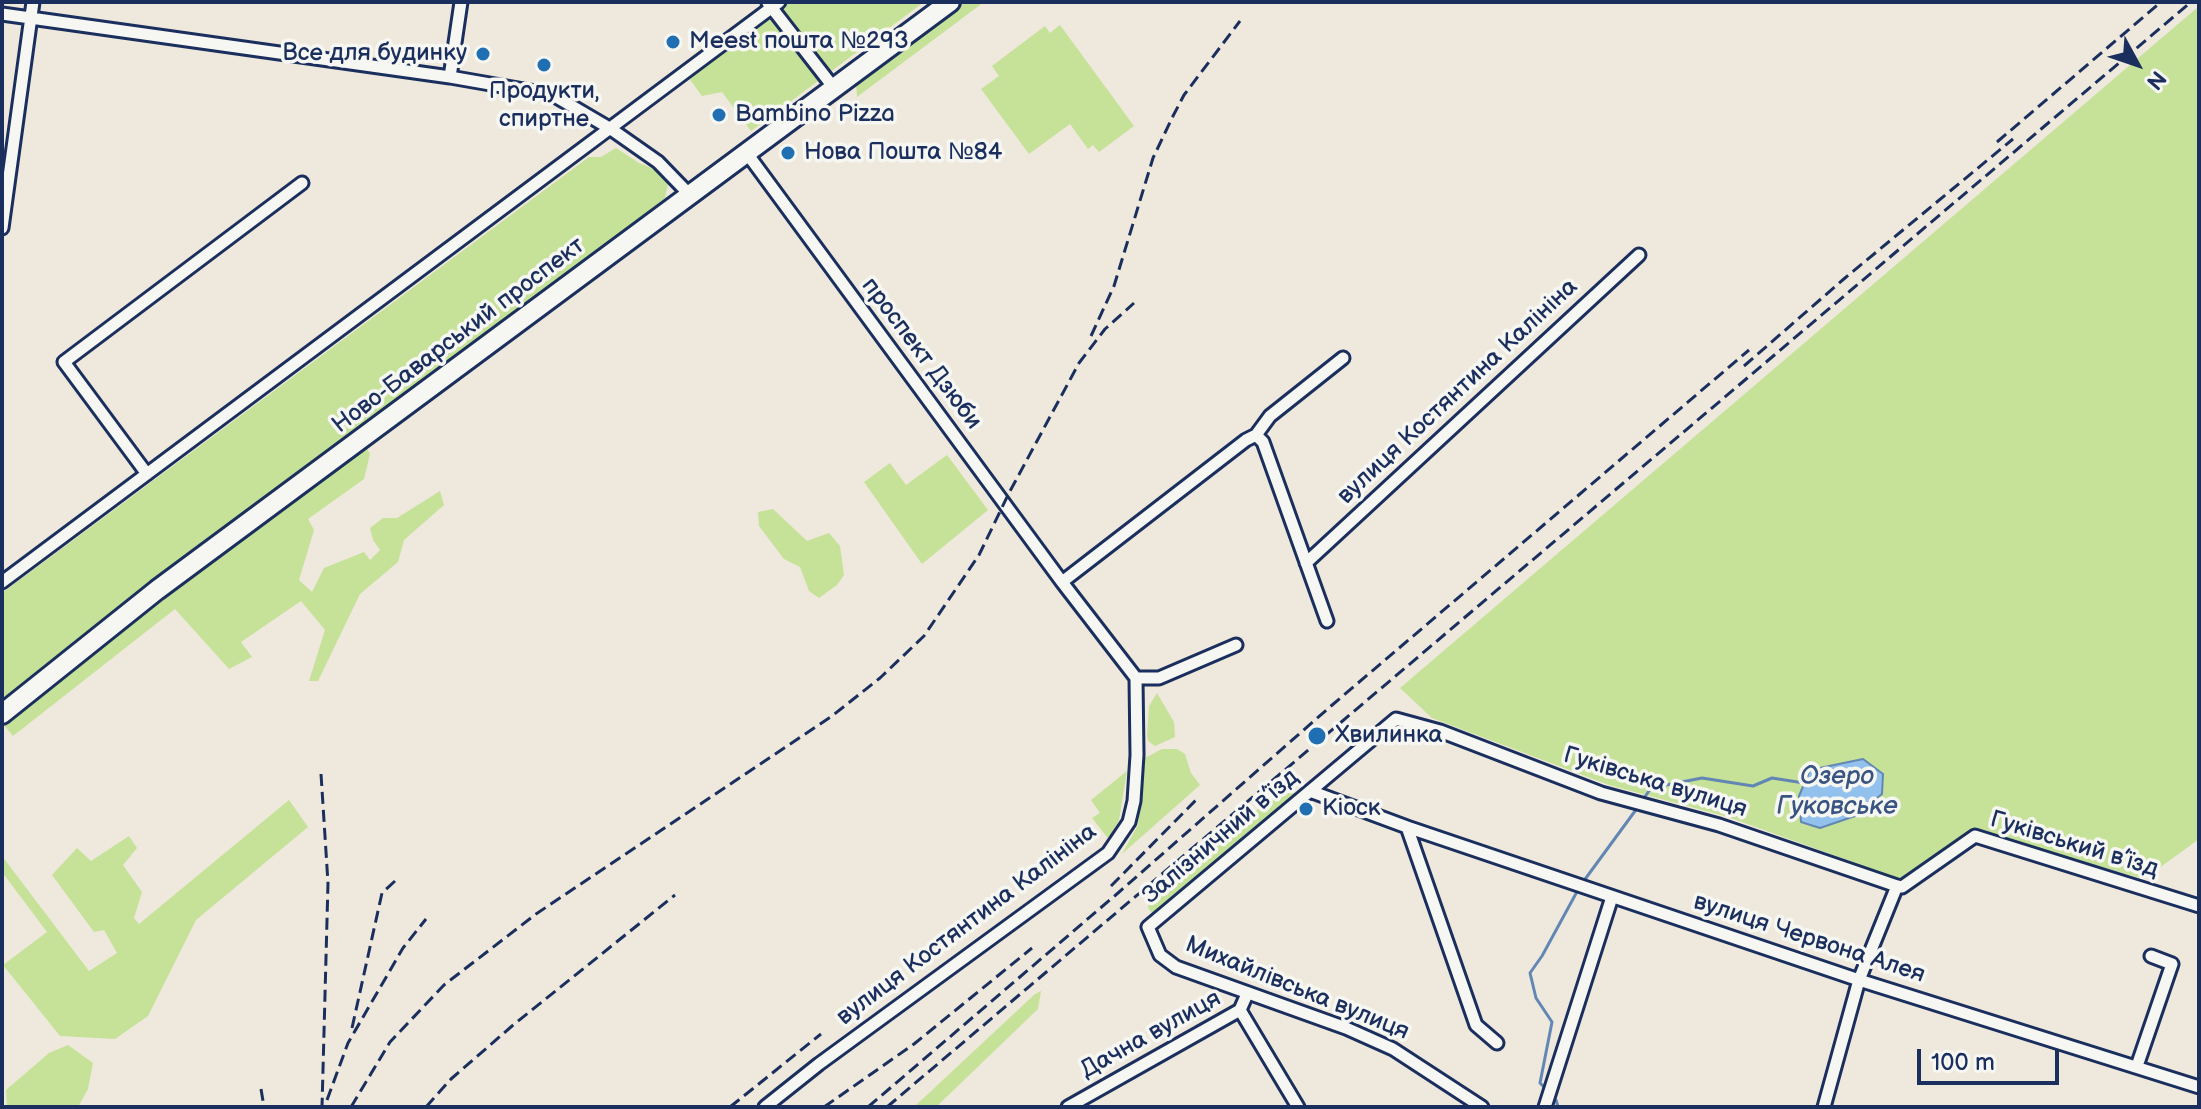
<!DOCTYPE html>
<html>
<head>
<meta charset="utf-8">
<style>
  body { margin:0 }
  #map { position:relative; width:2201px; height:1109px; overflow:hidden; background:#eee9dc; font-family:"Balsamiq Sans",sans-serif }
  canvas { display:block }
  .frame { position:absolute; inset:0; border:4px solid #1b2f5e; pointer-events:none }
  .north { position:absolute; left:2097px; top:24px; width:80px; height:80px; -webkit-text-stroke:6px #f6f6f2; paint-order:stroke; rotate:130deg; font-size:22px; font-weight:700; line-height:32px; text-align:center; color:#1b2f5e }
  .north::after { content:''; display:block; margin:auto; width:28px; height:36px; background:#1b2f5e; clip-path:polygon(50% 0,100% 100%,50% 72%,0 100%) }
  .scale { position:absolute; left:1917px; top:1049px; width:142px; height:36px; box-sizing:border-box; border:4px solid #1b2f5e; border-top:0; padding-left:10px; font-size:24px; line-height:28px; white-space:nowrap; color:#1b2f5e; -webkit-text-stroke:6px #f6f6f2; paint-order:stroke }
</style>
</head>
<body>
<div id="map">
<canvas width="2201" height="1109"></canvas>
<div class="frame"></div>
<div class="north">N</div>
<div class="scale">100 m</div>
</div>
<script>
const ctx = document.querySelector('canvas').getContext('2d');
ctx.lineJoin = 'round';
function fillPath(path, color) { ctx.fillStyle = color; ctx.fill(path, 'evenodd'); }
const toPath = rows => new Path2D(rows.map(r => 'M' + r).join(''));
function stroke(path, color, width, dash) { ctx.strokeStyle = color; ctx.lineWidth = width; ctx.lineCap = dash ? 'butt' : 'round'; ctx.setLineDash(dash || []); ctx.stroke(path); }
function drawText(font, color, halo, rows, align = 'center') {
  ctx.font = font + ' "Balsamiq Sans",sans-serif'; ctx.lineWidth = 7; ctx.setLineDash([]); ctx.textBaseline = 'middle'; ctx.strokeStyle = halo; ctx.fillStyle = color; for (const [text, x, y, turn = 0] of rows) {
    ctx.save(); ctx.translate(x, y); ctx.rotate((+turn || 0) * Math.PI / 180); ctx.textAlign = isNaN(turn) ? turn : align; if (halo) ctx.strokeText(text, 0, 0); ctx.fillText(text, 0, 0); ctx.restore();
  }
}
fillPath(toPath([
  [787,2,924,2,751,131,722,92,702,96,688,77],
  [964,2,984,2,857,97,856,83],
  [2198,7,2199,839,2144,879,1974,830,1900,879,1728,817,1609,785,1432,718,1400,688],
  [1060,25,1134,126,1099,152,1093,145,1088,149,1070,124,1029,154,981,89,999,76,992,66,1045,26,1050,33],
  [616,148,639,163,662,172,669,178,665,198,625,231,152,582,2,701,2,593,589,157,601,157],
  [366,447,370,454,364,479,308,519,314,530,299,580,312,592,324,568,364,552,370,560,380,550,373,540,370,528,383,518,397,518,440,491,444,505,404,540,398,562,360,594,318,681,309,681,325,630,301,601,241,642,252,657,229,669,175,609,13,736,3,724,163,598],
  [947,455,988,510,922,564,864,482,890,463,906,485],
  [773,509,807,541,829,533,840,546,844,575,837,585,819,598,809,591,800,567,784,559,759,526,758,512],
  [1157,693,1174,722,1175,737,1155,746,1148,741,1147,734,1149,706],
  [1162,749,1177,749,1185,754,1191,773,1200,785,1122,854,1138,825,1145,758],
  [1127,771,1119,820,1110,836,1107,837,1092,818,1100,813,1091,800],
  [1288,787,1297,795,1153,914,1148,908,1149,900,1277,793],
  [289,800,308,827,196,920,148,1016,115,1039,60,1036,3,965,47,932,2,872,2,856,89,971,117,953,104,930,94,932,52,875,77,848,91,861,129,836,137,848,123,865,142,892,134,918,139,924],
  [1041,991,1038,1009,936,1107,914,1107,1035,994],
  [68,1045,93,1063,88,1089,78,1107,7,1107,6,1090,49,1053]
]), '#c6e198');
const water = toPath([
  [1863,759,1883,774,1882,794,1855,816,1820,828,1801,822,1799,796,1810,770,1863,759]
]);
fillPath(water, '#93c1ee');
stroke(water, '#6387b4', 2);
stroke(toPath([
  [1642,801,1651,788,1702,778,1753,786,1772,778,1804,783],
  [1583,882,1638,807],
  [1544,1087,1540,1083,1552,1022,1536,998,1530,973,1542,956,1579,888],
  [1556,1100,1558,1107]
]), '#6387b4', 3);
const minor = toPath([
  [768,3,834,88],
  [2,14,450,77,553,95,611,129,658,162,689,194],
  [450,77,461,2],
  [746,152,1062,582],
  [2,228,33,2],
  [1256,435,1270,416,1343,358],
  [147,474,64,362,302,183],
  [1306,563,1639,255],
  [2,582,779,2],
  [1136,678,1159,678,1236,645],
  [1310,791,1407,827,1859,980,2199,1087],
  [1407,827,1476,1025,1497,1043],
  [1240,1010,1298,1107],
  [2137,1066,2172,964,2151,956],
  [765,1107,819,1064,1108,853,1129,822,1134,801,1137,755,1136,678,1062,582,1246,440,1256,435,1263,442,1327,621],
  [1068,1107,1240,1010,1247,994],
  [1482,1107,1393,1049,1346,1028,1176,967,1160,955,1148,927,1396,719,1440,731,1601,793,1719,825,1897,886,1902,887,1975,836,2199,906],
  [1545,1107,1612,897],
  [1824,1107,1859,980,1897,886]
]);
const primary = toPath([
  [2,714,157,590,950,2]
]);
stroke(minor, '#1b2f5e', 17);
stroke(primary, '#1b2f5e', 24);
stroke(minor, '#f6f6f2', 11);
stroke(primary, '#f6f6f2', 18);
stroke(toPath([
  [1997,142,2161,2],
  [1091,336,1114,286,1153,158,1173,116,1184,95,1240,21],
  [1744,366,1845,278,2013,139],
  [321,774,328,883,322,1107],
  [1111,886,1198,798],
  [352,1028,382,893,395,881],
  [261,1089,264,1107],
  [327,1100,348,1043,403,948,426,919],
  [351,1107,390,1042,444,985,536,914,832,716,880,678,924,636,979,555,1009,493,1079,363,1105,329,1134,303],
  [426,1107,451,1079,512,1026,675,895],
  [730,1107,821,1034],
  [824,1107,914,1044,1032,948],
  [868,1107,1118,893,1331,706,1749,350],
  [887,1107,2191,2]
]), '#1b2f5e', 3, [12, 6]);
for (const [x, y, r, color] of [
  [673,42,8,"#1f6fb2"],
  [483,54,8,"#1f6fb2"],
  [544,65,8,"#1f6fb2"],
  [719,115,8,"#1f6fb2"],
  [788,153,8,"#1f6fb2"],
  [1317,736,10,"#1f6fb2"],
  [1306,809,8,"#1f6fb2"]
]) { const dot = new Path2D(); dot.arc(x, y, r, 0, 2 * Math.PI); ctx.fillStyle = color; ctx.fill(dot); stroke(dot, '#f6f6f2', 3); }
drawText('24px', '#1b2f5e', '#f6f6f2', [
  ["Meest пошта №293",689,42],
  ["Все для будинку",467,54,"right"],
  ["Продукти,",544,92,"center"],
  ["спиртне",544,120,"center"],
  ["Bambino Pizza",735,115],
  ["Нова Пошта №84",804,153],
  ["Хвилинка",1335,736],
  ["Кіоск",1322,809]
], 'left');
drawText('24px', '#1b2f5e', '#f6f6f2', [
  ["Ново-Баварський проспект",459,336,-37],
  ["проспект Дзюби",921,354,53],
  ["вулиця Костянтина Калініна",1458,392,-43],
  ["Гуківська вулиця",1655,783,17],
  ["Залізничний в’їзд",1221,837,-40],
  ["Гуківський в’їзд",2074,845,17],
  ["вулиця Костянтина Калініна",967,925,-37],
  ["вулиця Червона Алея",1809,939,18],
  ["Михайлівська вулиця",1297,989,22],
  ["Дачна вулиця",1151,1035,-29]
]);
drawText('italic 26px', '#395482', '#f6f6f2', [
  ["Озеро",1837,777],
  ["Гуковське",1837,807]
]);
</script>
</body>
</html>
